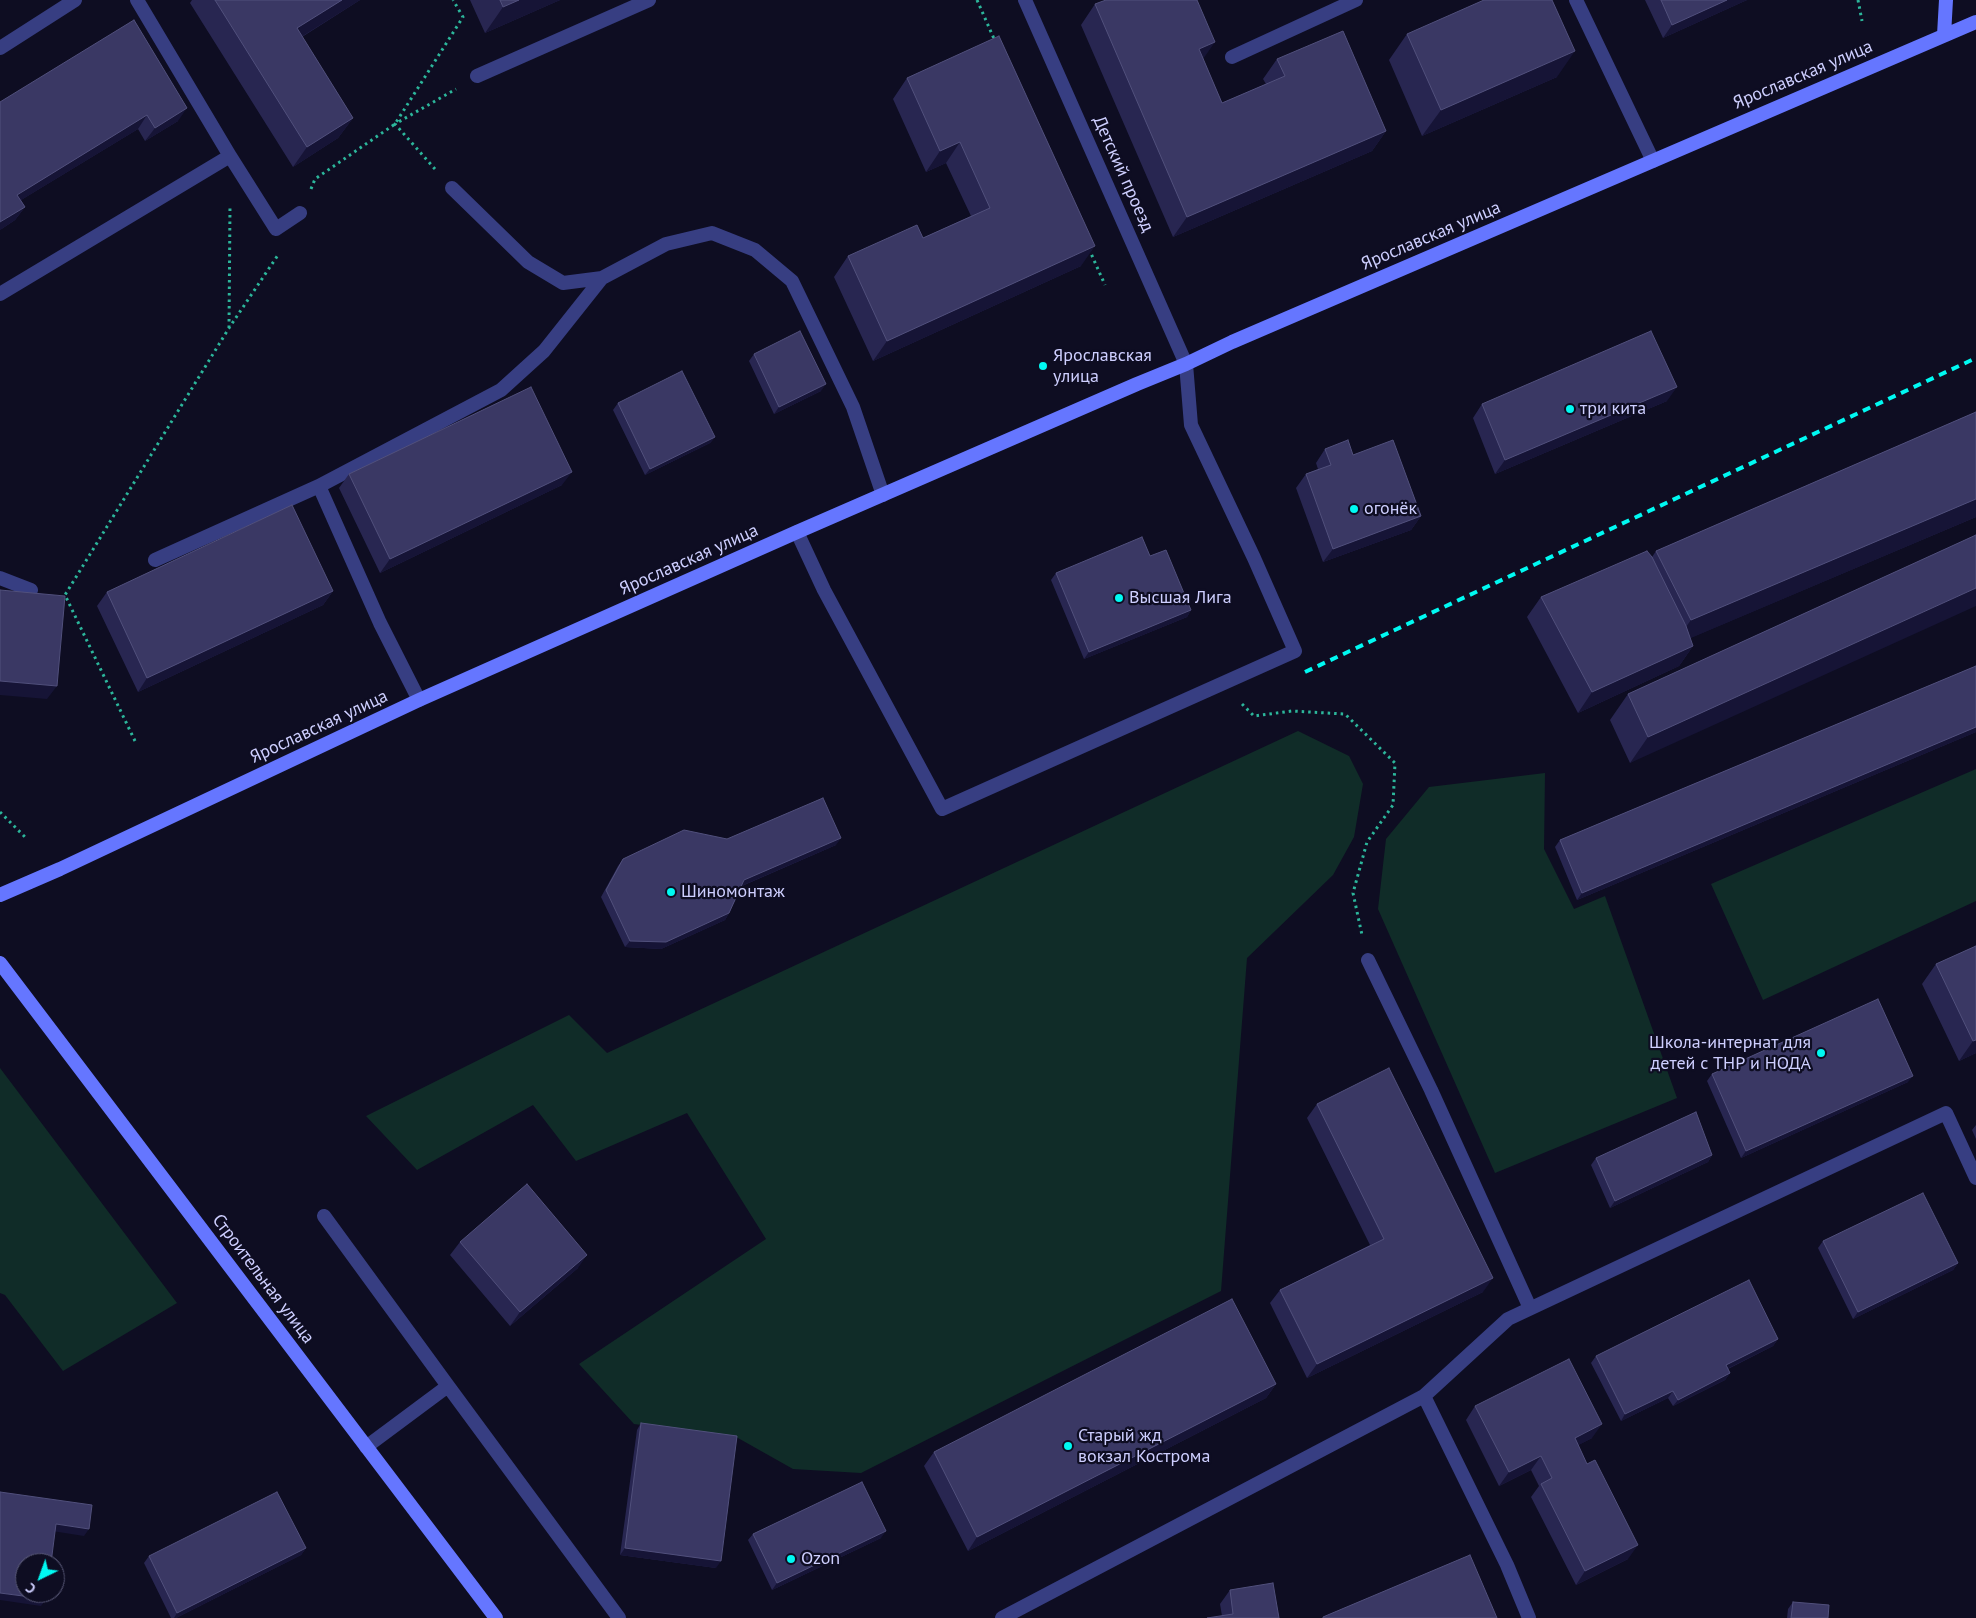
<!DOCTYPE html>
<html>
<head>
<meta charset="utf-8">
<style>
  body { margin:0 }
  #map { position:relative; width:1976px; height:1618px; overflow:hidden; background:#0e0d22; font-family:"PT Sans",sans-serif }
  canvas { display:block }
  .north { position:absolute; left:15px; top:1553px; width:50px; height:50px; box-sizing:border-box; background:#0e0d22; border:1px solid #5b5b7a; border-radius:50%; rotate:222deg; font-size:14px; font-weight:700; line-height:20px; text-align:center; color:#cecfff }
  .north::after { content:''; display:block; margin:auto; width:18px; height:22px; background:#00f9f2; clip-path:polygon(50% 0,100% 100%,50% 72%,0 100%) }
</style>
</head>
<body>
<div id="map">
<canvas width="1976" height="1618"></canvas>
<div class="north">С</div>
</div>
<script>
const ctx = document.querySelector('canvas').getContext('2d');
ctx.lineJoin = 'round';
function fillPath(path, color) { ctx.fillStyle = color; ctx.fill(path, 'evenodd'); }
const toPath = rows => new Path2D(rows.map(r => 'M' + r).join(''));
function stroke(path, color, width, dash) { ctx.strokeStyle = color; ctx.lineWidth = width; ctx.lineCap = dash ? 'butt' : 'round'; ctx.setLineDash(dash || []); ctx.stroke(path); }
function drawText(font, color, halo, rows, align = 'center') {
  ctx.font = font + ' "PT Sans",sans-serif'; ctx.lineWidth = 4.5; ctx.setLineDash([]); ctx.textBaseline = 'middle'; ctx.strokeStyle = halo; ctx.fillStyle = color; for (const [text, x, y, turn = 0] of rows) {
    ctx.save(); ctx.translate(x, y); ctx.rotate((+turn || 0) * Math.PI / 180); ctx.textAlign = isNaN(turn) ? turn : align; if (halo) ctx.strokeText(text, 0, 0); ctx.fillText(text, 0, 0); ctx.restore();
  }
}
fillPath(toPath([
  [1298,731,1349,756,1363,784,1354,837,1333,875,1247,958,1221,1291,861,1473,793,1469,738,1438,634,1424,579,1364,766,1239,687,1113,576,1161,533,1105,417,1170,366,1116,569,1015,607,1053],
  [1976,769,1976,901,1763,1000,1711,884],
  [1545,773,1544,849,1574,909,1605,896,1677,1098,1495,1173,1378,909,1386,839,1429,787],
  [0,1068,177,1303,63,1371,5,1295,0,1293]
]), '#102c28');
stroke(toPath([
  [977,0,995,41],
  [1858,0,1862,21],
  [435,169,395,124,456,89],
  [311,189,315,179,395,124,463,17,453,0],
  [1089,249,1105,285],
  [229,328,230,206],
  [1242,704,1254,716,1292,711,1345,714,1395,763,1393,805,1367,842,1353,893,1362,935],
  [135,741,65,595,229,328,278,255],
  [0,812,26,838]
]), '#2cb69b', 3, [2.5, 4]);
stroke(toPath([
  [137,0,230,156],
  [1576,0,1653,161],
  [1232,57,1356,0],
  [477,76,649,0],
  [452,188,528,262,563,283,602,278,666,244,712,233,755,250,792,281,853,407,883,495],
  [0,294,230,156,276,229,300,213],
  [797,532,824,590,942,809,1295,651,1254,558,1191,425,1186,364],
  [155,560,319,486],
  [0,578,31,590],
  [419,700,380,623,319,486,501,390,544,351,602,278],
  [1368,960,1431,1090,1530,1308],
  [324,1216,448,1386,619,1618],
  [1424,1396,1507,1565,1529,1618],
  [366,1447,448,1386],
  [1002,1618,1424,1396,1508,1319,1946,1113,1976,1178]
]), '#373e82', 14);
stroke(toPath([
  [1025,0,1186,364],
  [0,48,75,0]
]), '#373e82', 14);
stroke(toPath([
  [1944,35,1946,0],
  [0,895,60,869,419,700,797,532,1137,384,1186,364,1232,342,1976,22],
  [0,963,496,1618]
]), '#6576ff', 14);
stroke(toPath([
  [1305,672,1976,358]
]), '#00f9f2', 4, [8, 6]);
fillPath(toPath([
  [192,0,360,0,302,37,353,118,338,138,293,167,190,3],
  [470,0,560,0,485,33],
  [1645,0,1747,0,1663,38],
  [1095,4,1203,59,1222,103,1266,84,1263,79,1277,59,1386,131,1372,151,1173,237,1081,25],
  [134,20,178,121,145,141,138,129,21,200,25,207,15,220,0,230],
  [1407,34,1557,77,1422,136,1389,60],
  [907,78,1081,266,873,361,834,277,848,256,923,238,971,216,946,163,926,172,893,99],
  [754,354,821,391,774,414,749,361],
  [1667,401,1495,474,1473,418,1482,404],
  [618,403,715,437,710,443,645,475,613,410],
  [1976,412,1976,517,1690,638,1693,646,1679,666,1578,713,1527,617,1541,597,1652,557,1656,551],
  [1325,449,1353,455,1421,516,1411,530,1323,562,1296,488,1306,474,1318,469,1316,463],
  [349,474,562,485,380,573,339,488],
  [1976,535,1630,763,1610,720,1628,694],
  [1150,556,1191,610,1187,617,1084,659,1051,580,1056,573],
  [333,591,323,605,138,692,97,606,107,592],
  [1976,666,1976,732,1577,900,1555,847,1560,840],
  [727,839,836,845,742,886,729,913,725,920,661,949,625,947,601,897,618,866,623,859],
  [1976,946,1976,1053,1959,1061,1922,984,1936,964],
  [1712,1074,1908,1082,1741,1158,1707,1081],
  [1317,1104,1483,1292,1307,1378,1270,1303,1280,1290,1370,1245,1307,1118],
  [1976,1125,1976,1139,1972,1130],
  [1712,1155,1708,1162,1610,1208,1591,1165,1596,1158],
  [1823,1241,1958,1263,1953,1270,1853,1319,1818,1248],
  [460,1242,578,1268,510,1326,450,1255],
  [1778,1339,1773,1346,1728,1369,1730,1373,1725,1380,1673,1406,1668,1398,1621,1421,1591,1363,1596,1356],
  [1276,1384,1266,1398,968,1551,924,1466,934,1452],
  [1475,1406,1592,1438,1578,1445,1628,1559,1576,1585,1531,1497,1539,1486,1531,1470,1499,1486,1466,1420],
  [641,1423,716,1568,620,1555,637,1430],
  [753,1534,881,1538,772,1590,748,1540],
  [306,1548,301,1555,176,1618,171,1618,144,1563,149,1556],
  [1230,1590,1279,1618,1222,1616,1220,1604],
  [1793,1602,1828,1618,1787,1618,1788,1609]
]), '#282651');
fillPath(toPath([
  [342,0,360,0,282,49,297,28],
  [519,0,560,0,485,33,503,7],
  [1727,0,1747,0,1663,38,1672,25],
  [1215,42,1201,62,1199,49],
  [1575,51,1557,77,1422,136,1441,110],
  [187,108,178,121,145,141,155,128],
  [147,115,138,129,8,208,17,195],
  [353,118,338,138,293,167,307,147],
  [1386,131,1372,151,1173,237,1187,217],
  [960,142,946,163,926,172,940,151],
  [25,207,15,220,0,230,0,222],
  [1095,246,1081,266,873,361,887,341],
  [826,384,821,391,774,414,779,407],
  [1677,387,1667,401,1495,474,1505,460],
  [715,437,710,443,645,475,650,469],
  [572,472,562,485,380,573,390,559],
  [1976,499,1976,517,1672,646,1691,620],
  [1421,516,1411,530,1323,562,1333,549],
  [1976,588,1976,606,1630,763,1648,737],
  [333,591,323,605,138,692,147,678],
  [1191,610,1187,617,1084,659,1089,652],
  [1693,646,1679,666,1578,713,1592,692],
  [0,681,57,686,47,699,0,695],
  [1976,727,1976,732,1577,900,1582,893],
  [841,838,836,845,739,887,744,880],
  [729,913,725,920,661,949,625,947,630,941],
  [1976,1040,1976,1053,1959,1061,1973,1041],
  [1913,1076,1908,1082,1741,1158,1746,1151],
  [1712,1155,1708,1162,1610,1208,1615,1201],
  [587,1255,578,1268,510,1326,520,1312],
  [1958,1263,1953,1270,1853,1319,1858,1312],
  [1493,1278,1483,1292,1307,1378,1317,1364],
  [1778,1339,1773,1346,1721,1372,1726,1365],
  [1730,1373,1725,1380,1673,1406,1678,1400],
  [1276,1384,1266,1398,968,1551,977,1537],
  [1673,1391,1668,1398,1621,1421,1625,1414],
  [1602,1424,1592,1438,1565,1452,1575,1438],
  [1541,1456,1531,1470,1499,1486,1509,1472],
  [56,1524,89,1529,84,1536,52,1531],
  [886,1531,881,1538,772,1590,777,1583],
  [1638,1545,1628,1559,1576,1585,1585,1571],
  [306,1548,301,1555,176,1618,174,1618,177,1613],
  [625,1548,721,1561,716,1568,620,1555],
  [0,1593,46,1599,41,1606,0,1600]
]), '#161436');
const building = toPath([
  [215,0,342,0,297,28,353,118,307,147,215,0],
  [500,0,519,0,503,7,500,0],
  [1106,0,1197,0,1215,42,1199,49,1222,103,1285,76,1277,59,1343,31,1386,131,1187,217,1095,4,1106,0],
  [1484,0,1552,0,1575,51,1441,110,1407,34,1484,0],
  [1661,0,1727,0,1672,25,1661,0],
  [134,20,187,108,155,128,147,115,17,195,25,207,0,222,0,102,134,20],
  [999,36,1095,246,887,341,848,256,917,225,923,238,990,208,960,142,940,151,907,78,999,36],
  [800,331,826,384,779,407,754,354,800,331],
  [1651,331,1677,387,1505,460,1482,404,1651,331],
  [682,371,715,437,650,469,618,403,682,371],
  [531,387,572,472,390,559,349,474,531,387],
  [1976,412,1976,499,1691,620,1656,551,1976,412],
  [1348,440,1353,455,1393,440,1421,516,1333,549,1306,474,1331,465,1325,449,1348,440],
  [292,505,333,591,147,678,107,592,292,505],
  [1976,535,1976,588,1648,737,1628,694,1976,535],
  [1142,537,1150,556,1166,550,1191,610,1089,652,1056,573,1142,537],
  [1647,551,1652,557,1686,626,1693,646,1592,692,1541,597,1647,551],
  [0,590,65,596,57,686,0,681,0,590],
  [1976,666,1976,727,1582,893,1560,840,1976,666],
  [823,798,841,838,744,880,729,913,666,942,630,941,606,890,623,859,684,830,727,839,823,798],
  [1976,946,1976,1040,1973,1041,1936,964,1976,946],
  [1878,999,1913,1076,1746,1151,1712,1074,1878,999],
  [1389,1068,1493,1278,1317,1364,1280,1290,1384,1239,1317,1104,1389,1068],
  [1696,1112,1712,1155,1615,1201,1596,1158,1696,1112],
  [527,1184,587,1255,520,1312,460,1242,527,1184],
  [1923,1193,1958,1263,1858,1312,1823,1241,1923,1193],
  [1749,1280,1778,1339,1726,1365,1730,1373,1678,1400,1673,1391,1625,1414,1596,1356,1749,1280],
  [1232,1299,1276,1384,977,1537,934,1452,1232,1299],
  [1569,1359,1602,1424,1575,1438,1587,1464,1595,1460,1638,1545,1585,1571,1541,1484,1552,1478,1541,1456,1509,1472,1475,1406,1569,1359],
  [641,1423,737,1436,721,1561,625,1548,641,1423],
  [862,1482,886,1531,777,1583,753,1534,862,1482],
  [0,1492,92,1505,89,1529,56,1524,51,1563,25,1563,25,1593,47,1593,46,1599,0,1593,0,1492],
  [277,1492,306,1548,177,1613,149,1556,277,1492],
  [1470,1555,1497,1618,1323,1618,1323,1617,1470,1555],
  [1273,1583,1279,1618,1207,1618,1233,1614,1230,1590,1273,1583],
  [1793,1602,1829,1605,1828,1618,1791,1618,1793,1602]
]);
fillPath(building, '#3a3864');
stroke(building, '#51507c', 1);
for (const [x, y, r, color] of [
  [1043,366,5,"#00f9f2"],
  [1570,409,5,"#00f9f2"],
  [1354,509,5,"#00f9f2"],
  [1119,598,5,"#00f9f2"],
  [671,892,5,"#00f9f2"],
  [1821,1053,5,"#00f9f2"],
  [1068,1446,5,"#00f9f2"],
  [791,1559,5,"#00f9f2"]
]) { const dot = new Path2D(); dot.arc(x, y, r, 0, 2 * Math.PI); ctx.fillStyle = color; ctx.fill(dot); stroke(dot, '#0e0d22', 2); }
drawText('18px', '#cecfff', '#0e0d22', [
  ["Ярославская улица",1803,75,-23],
  ["Детский проезд",1123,174,66],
  ["Ярославская улица",1431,236,-23],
  ["Ярославская улица",689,560,-24],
  ["Ярославская улица",319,727,-25],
  ["Строительная улица",263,1279,53]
]);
drawText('18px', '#cecfff', '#0e0d22', [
  ["Ярославская",1053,356],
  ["улица",1053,377],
  ["три кита",1580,409],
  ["огонёк",1364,509],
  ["Высшая Лига",1129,598],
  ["Шиномонтаж",681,892],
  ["Школа-интернат для",1811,1043,"right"],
  ["детей с ТНР и НОДА",1811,1064,"right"],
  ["Старый жд",1078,1436],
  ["вокзал Кострома",1078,1457],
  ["Ozon",801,1559]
], 'left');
</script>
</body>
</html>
